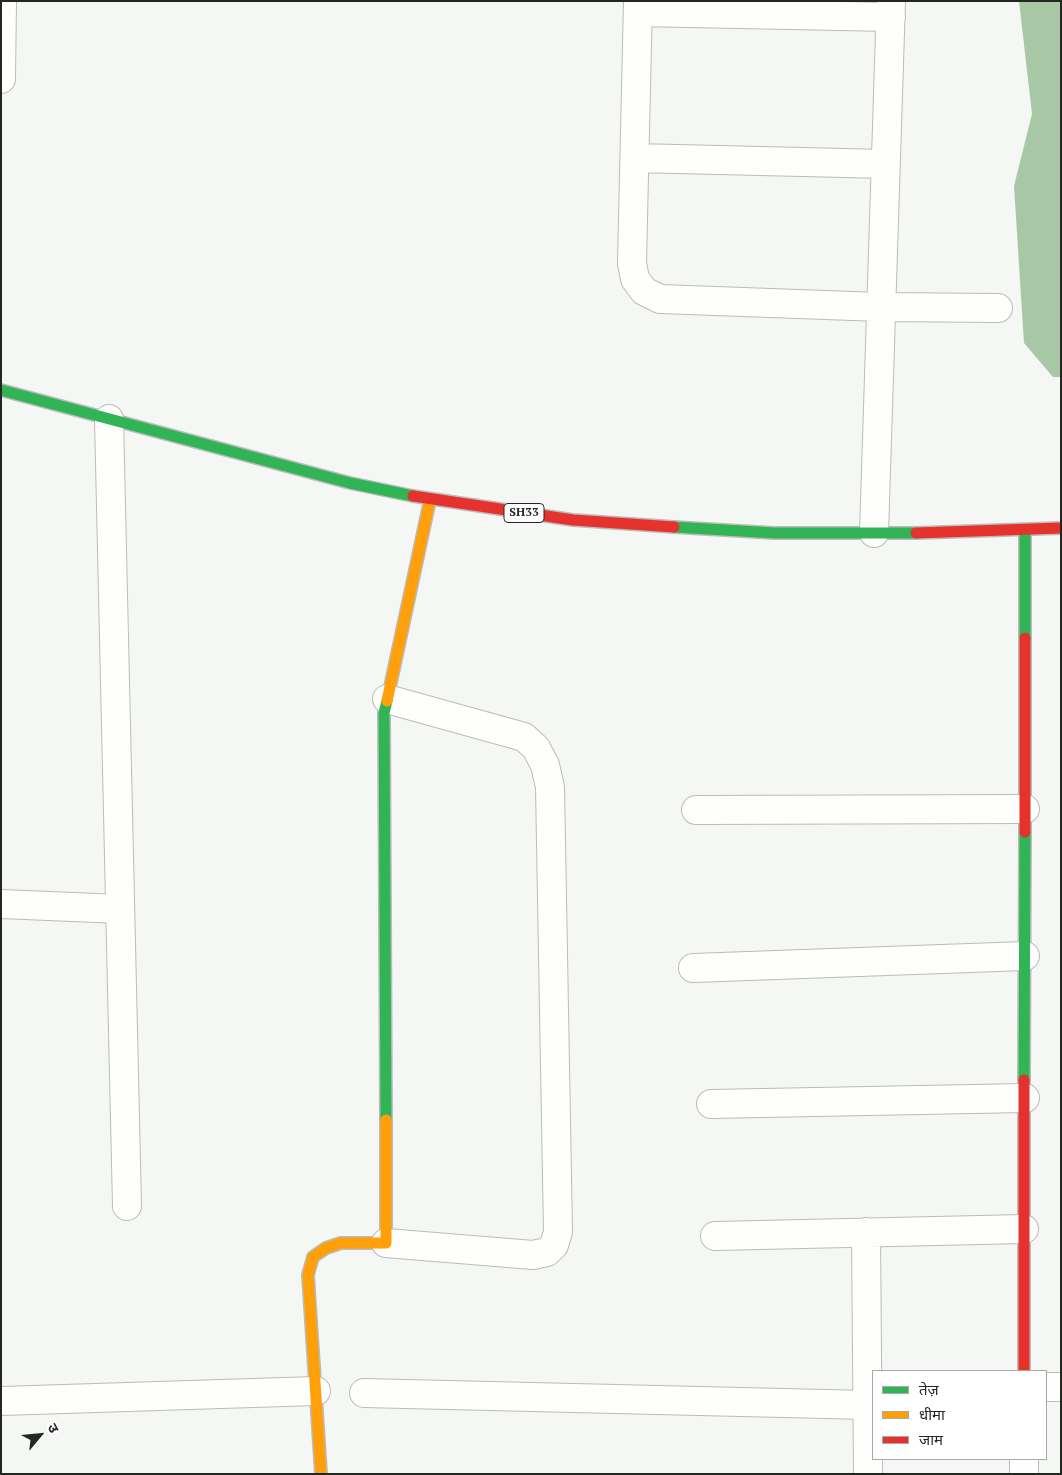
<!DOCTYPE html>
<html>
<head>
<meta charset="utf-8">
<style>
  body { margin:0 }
  #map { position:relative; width:1062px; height:1475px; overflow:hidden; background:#f5f7f4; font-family:"PT Serif","Noto Sans Devanagari",serif }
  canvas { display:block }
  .frame { position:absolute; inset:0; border:2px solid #242624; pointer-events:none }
  .legend { position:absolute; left:872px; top:1370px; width:175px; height:90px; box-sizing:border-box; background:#fff; border:1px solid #a7a8a7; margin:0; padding:6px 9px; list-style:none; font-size:15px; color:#242624 }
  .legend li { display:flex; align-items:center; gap:10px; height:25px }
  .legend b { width:25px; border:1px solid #a7a8a7 }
  .north { position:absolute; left:15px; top:1410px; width:50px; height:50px; -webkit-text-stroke:4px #fff; paint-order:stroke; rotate:62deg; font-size:14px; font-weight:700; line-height:20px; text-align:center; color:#242624 }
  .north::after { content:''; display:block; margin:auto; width:18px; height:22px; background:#242624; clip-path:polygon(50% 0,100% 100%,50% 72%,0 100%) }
</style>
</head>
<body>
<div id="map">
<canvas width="1062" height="1475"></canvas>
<div class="frame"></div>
<ul class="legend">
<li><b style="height:6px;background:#30b455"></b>तेज़</li>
<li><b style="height:6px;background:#ff9f0a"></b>धीमा</li>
<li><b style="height:6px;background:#e5322d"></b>जाम</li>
</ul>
<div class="north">उ</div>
</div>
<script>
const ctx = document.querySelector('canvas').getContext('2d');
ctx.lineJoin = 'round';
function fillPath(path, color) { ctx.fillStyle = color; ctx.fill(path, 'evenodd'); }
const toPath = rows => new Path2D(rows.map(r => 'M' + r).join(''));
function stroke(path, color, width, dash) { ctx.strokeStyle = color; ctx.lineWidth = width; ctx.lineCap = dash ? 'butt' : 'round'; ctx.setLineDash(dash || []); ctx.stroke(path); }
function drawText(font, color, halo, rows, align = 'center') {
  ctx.font = font + ' "PT Serif",serif'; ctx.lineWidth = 5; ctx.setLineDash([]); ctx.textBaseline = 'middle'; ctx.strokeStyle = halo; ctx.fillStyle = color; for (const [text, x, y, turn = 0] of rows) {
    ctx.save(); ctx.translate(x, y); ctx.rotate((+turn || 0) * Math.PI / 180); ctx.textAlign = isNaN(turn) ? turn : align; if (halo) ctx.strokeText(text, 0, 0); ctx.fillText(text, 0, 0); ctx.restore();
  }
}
fillPath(toPath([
  [1019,1,1061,1,1061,377,1053,377,1024,343,1014,186,1032,114]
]), '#a8c7a4');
const street = toPath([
  [638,1,632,263,635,279,644,291,660,299,881,307,998,308],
  [638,12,891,17],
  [1,79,2,1],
  [635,158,886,164],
  [109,419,127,1206],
  [874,533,891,1],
  [696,810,1025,809],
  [1,904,120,909],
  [693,968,1025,956],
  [711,1104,1025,1098],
  [866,1232,868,1474],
  [715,1236,1024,1229],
  [386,1243,533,1255,547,1252,554,1245,558,1232,550,787,545,765,536,748,524,737,387,699],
  [1046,1387,1061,1387],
  [364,1393,867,1405],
  [1,1401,316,1391],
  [1024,1459,1024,1474]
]);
const fast = toPath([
  [1,390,350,483,413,496],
  [674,527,774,533,916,533],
  [1025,638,1025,530],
  [1024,1080,1025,832],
  [386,1120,384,713,387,701]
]);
const slow = toPath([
  [387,701,430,500],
  [321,1474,308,1275,313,1257,326,1248,341,1243,386,1243,386,1120]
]);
const jam = toPath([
  [413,496,573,520,674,527],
  [916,533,1061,528],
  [1025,832,1025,638],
  [1024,1371,1024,1080]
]);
stroke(street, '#bbbcba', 30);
stroke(fast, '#bbbcba', 14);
stroke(slow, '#bbbcba', 14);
stroke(jam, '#bbbcba', 14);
stroke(street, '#fefefd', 28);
stroke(fast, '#30b455', 11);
stroke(slow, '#ff9f0a', 11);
stroke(jam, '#e5322d', 11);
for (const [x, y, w] of [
  [524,513,40]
]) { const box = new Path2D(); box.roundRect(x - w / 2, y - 9.5, w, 19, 4); ctx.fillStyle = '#fff'; ctx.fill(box); stroke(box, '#242624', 1); }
drawText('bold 12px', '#242624', null, [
  ["SH33",524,513]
]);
</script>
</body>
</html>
